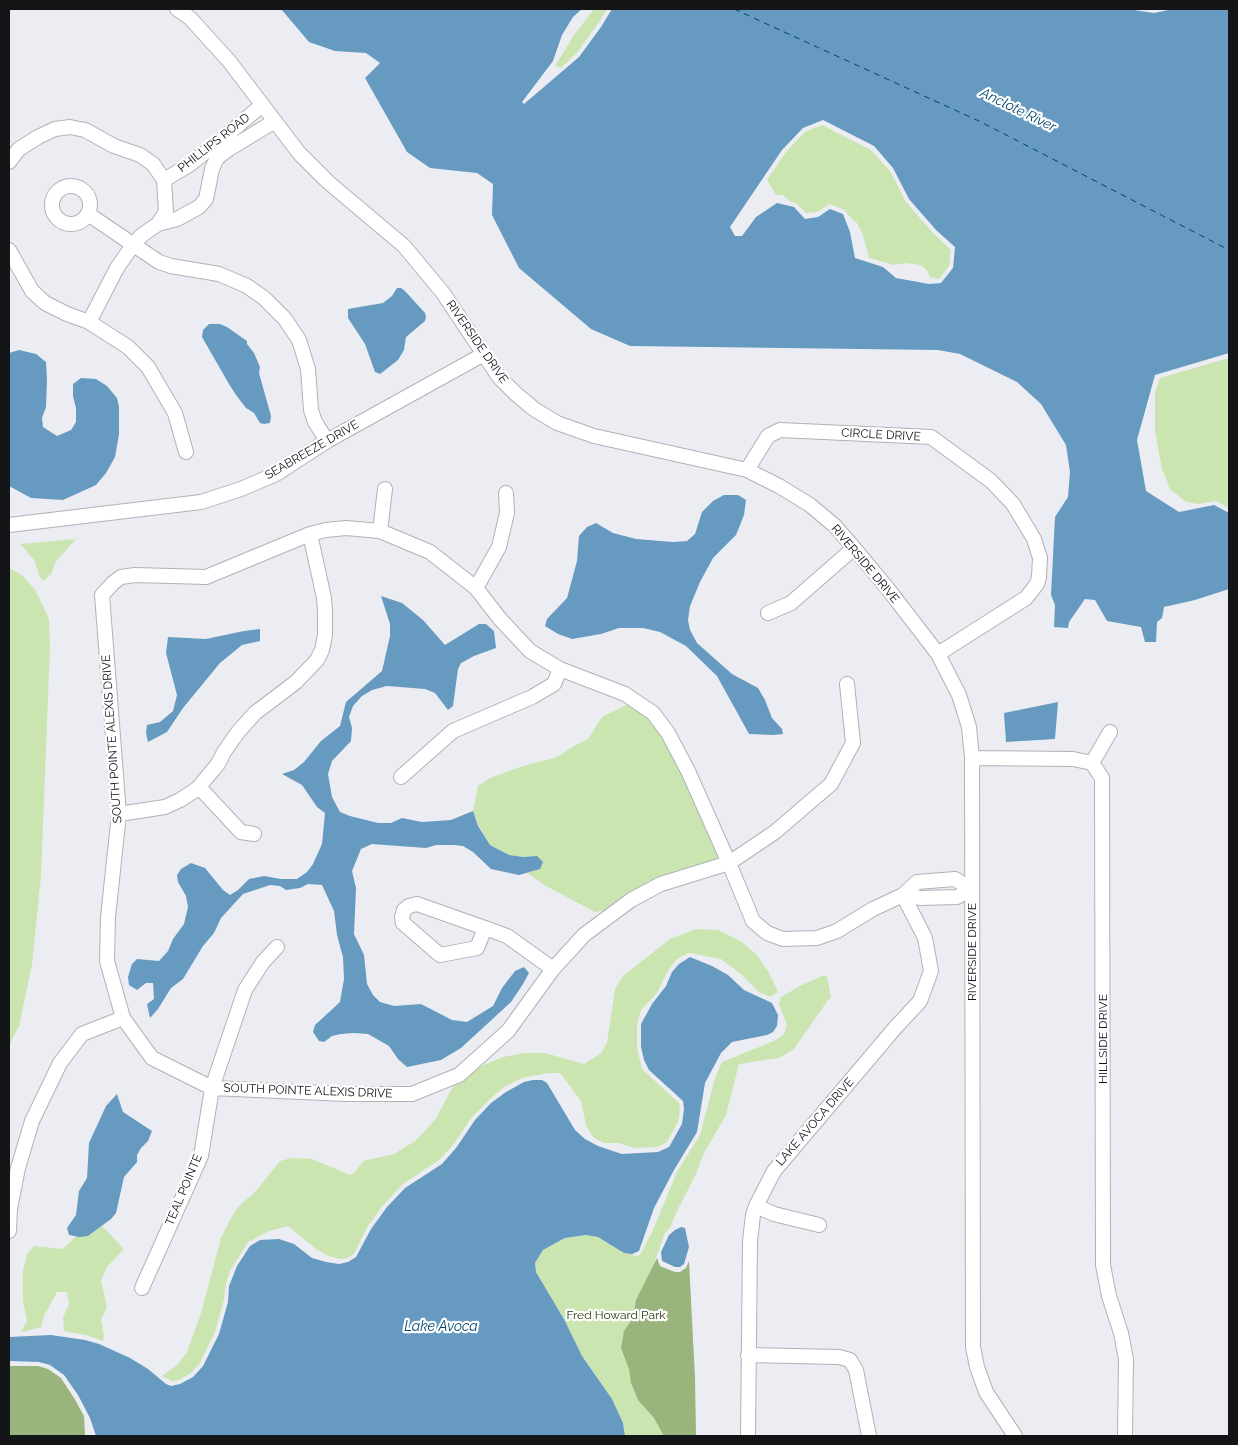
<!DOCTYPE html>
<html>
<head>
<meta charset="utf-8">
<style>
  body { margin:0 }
  #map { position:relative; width:1238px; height:1445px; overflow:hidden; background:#ebedf3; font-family:Raleway,sans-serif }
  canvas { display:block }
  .frame { position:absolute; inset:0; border:10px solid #141517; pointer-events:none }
</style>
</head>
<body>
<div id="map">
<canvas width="1238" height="1445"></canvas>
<div class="frame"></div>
</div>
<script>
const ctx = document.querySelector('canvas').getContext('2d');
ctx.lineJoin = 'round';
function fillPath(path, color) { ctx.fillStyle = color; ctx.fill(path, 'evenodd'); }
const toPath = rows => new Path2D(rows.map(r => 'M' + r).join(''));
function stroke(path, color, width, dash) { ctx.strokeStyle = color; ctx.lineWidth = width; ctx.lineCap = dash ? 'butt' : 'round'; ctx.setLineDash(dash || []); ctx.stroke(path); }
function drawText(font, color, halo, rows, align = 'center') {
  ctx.font = font + ' Raleway,sans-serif'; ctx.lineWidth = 4.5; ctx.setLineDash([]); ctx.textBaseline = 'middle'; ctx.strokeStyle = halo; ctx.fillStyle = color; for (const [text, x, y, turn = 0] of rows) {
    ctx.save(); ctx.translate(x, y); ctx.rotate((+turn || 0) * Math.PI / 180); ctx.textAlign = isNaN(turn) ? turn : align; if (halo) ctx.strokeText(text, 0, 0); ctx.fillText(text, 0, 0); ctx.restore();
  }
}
fillPath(toPath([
  [594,9,607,9,597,25,576,54,561,68,555,66,574,35],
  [822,125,871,150,890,171,906,202,933,233,951,250,949,266,939,279,930,277,926,269,920,265,906,263,894,265,869,258,863,235,857,223,848,215,845,210,830,204,817,212,806,213,796,203,791,202,783,195,776,195,767,180,785,153,805,132],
  [1229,358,1229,508,1216,501,1198,504,1186,502,1170,489,1162,469,1155,431,1155,392,1160,378],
  [76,539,56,561,51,574,43,581,40,577,34,560,20,544],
  [9,568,22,575,36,591,49,619,50,646,41,876,32,965,19,1026,9,1046],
  [630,703,650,717,665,736,722,859,608,910,595,912,546,886,527,873,540,869,537,856,523,857,509,855,490,845,478,825,473,811,478,786,490,778,523,766,557,757,574,746,588,739,602,717],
  [696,929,718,930,742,942,757,955,769,973,778,992,770,997,759,992,742,975,721,959,689,953,677,959,669,969,657,993,641,1010,637,1024,637,1048,642,1069,679,1103,680,1110,678,1122,666,1143,657,1147,635,1148,618,1143,604,1143,593,1137,586,1125,581,1101,560,1073,548,1073,522,1078,504,1087,489,1100,472,1117,453,1145,439,1160,403,1184,384,1204,368,1226,354,1254,347,1258,341,1259,328,1256,316,1249,288,1226,269,1231,248,1242,230,1271,226,1284,224,1300,215,1332,200,1363,191,1373,179,1380,172,1381,162,1376,177,1365,187,1352,201,1313,221,1238,230,1220,238,1207,256,1191,280,1161,292,1158,312,1159,350,1175,356,1171,363,1161,394,1154,415,1141,435,1120,450,1092,458,1081,479,1067,503,1057,524,1053,545,1053,584,1064,601,1053,607,1043,615,989,623,976,670,939],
  [822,976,827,976,831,998,828,1000,794,1049,779,1058,739,1064,726,1115,703,1155,696,1174,677,1211,670,1228,665,1233,650,1274,689,1436,625,1436,623,1423,612,1399,582,1356,565,1321,536,1272,535,1263,543,1250,566,1238,586,1235,598,1237,624,1253,632,1254,635,1257,640,1255,653,1230,677,1172,700,1135,715,1078,722,1062,774,1041,784,1034,787,1025,779,1004,781,997,802,985],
  [102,1226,124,1249,107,1267,101,1281,107,1307,101,1320,104,1335,103,1341,86,1335,64,1331,63,1318,69,1304,67,1292,57,1292,44,1316,41,1327,27,1331,21,1332,27,1321,23,1301,23,1271,27,1254,34,1246,63,1249,76,1236,88,1236]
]), '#cbe5b0');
fillPath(toPath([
  [657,1258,660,1266,675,1272,680,1272,686,1268,689,1261,695,1378,696,1436,664,1436,654,1418,638,1400,631,1383,629,1369,621,1348,624,1331,633,1318,636,1300],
  [9,1366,38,1366,48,1369,61,1378,74,1398,84,1416,85,1436,9,1436]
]), '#9ab47e');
fillPath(toPath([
  [281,9,582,9,573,17,562,35,553,61,522,102,524,104,579,57,601,27,612,9,1127,9,1154,13,1173,9,1229,9,1229,353,1155,375,1137,440,1146,491,1179,512,1214,505,1229,513,1229,589,1195,600,1164,607,1162,618,1157,622,1156,642,1145,642,1141,627,1107,621,1095,600,1085,599,1069,622,1068,628,1054,627,1055,605,1051,595,1055,517,1068,497,1070,472,1066,445,1041,404,1017,382,960,354,938,350,630,346,591,329,519,268,492,215,493,184,477,173,430,168,407,152,365,78,380,63,366,53,335,51,309,42],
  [823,120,874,146,893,168,909,199,936,230,955,247,953,268,941,283,929,284,896,278,883,267,855,258,850,232,843,214,830,209,818,217,805,219,794,207,777,203,756,217,742,236,735,236,730,227,782,150,803,128],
  [397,288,401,288,405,291,425,313,426,317,425,321,406,337,404,350,398,360,380,374,375,372,365,344,348,318,348,309,383,303,392,296],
  [209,324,220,324,227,327,247,341,247,344,254,353,260,367,259,373,271,416,270,423,264,424,260,423,254,413,246,408,236,395,229,384,202,337,203,330],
  [19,350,36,354,46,362,47,380,46,407,42,418,43,427,57,436,71,430,76,422,76,408,73,396,73,384,81,378,96,379,107,386,117,398,119,407,119,434,115,457,106,473,96,485,63,500,31,498,9,486,9,353],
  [724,495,738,495,746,500,744,515,736,535,713,558,700,582,690,606,688,620,690,630,697,643,732,674,758,688,765,700,772,718,782,729,783,734,773,735,749,734,717,676,686,646,660,632,643,628,619,628,601,634,572,639,558,634,545,626,547,619,567,598,577,561,579,536,587,527,596,523,613,533,636,539,673,542,687,541,695,534,702,512,713,501],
  [381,596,402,603,423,620,445,645,479,624,486,624,494,631,496,648,474,656,461,663,458,669,453,706,448,710,435,693,425,689,387,686,372,690,362,696,353,706,349,717,352,728,351,741,332,761,328,774,332,797,340,812,350,816,378,823,391,823,402,818,422,822,451,820,473,811,478,826,490,845,509,855,523,857,537,856,543,862,540,869,519,875,491,869,473,852,463,846,454,845,436,845,426,848,372,844,361,849,352,871,356,888,354,934,364,955,367,984,373,995,380,1002,394,1006,421,1004,452,1020,467,1022,493,1006,502,988,515,971,524,967,529,973,523,984,511,1002,461,1048,441,1060,407,1067,398,1059,389,1046,368,1034,354,1033,341,1034,332,1036,324,1042,319,1041,313,1032,315,1025,340,1002,344,979,343,957,337,935,334,911,322,885,308,884,300,888,286,890,280,886,270,885,243,894,221,918,214,933,203,946,183,979,171,988,158,1009,150,1018,147,1004,154,999,153,983,146,983,137,990,129,985,128,977,132,964,137,959,159,961,168,951,173,939,184,924,188,907,186,896,178,882,177,875,181,869,191,863,205,868,223,890,230,895,238,890,249,879,264,876,281,879,297,879,307,872,313,864,322,844,325,813,317,807,302,785,282,774,294,770,304,762,321,741,340,726,346,702,382,671,390,636,390,624],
  [260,629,260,641,242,645,220,663,183,708,167,732,148,742,146,733,147,725,160,722,173,711,177,695,166,653,168,637,206,639,244,631],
  [1058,702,1055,739,1006,742,1004,713],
  [690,957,712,966,728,975,744,990,772,1003,778,1015,777,1026,773,1032,767,1035,732,1042,721,1053,705,1083,697,1132,674,1170,654,1208,639,1251,632,1254,624,1253,598,1237,586,1235,565,1238,543,1250,535,1263,536,1272,565,1321,582,1356,612,1399,623,1423,625,1436,96,1436,90,1418,78,1395,64,1375,50,1365,39,1362,9,1361,9,1337,51,1335,85,1340,99,1344,130,1358,148,1369,166,1384,171,1386,180,1384,193,1377,203,1366,219,1334,228,1302,229,1286,237,1266,250,1246,260,1240,279,1239,294,1244,312,1258,326,1262,339,1264,348,1262,356,1257,371,1229,387,1207,405,1188,442,1164,456,1148,475,1120,491,1103,506,1092,524,1082,533,1080,542,1080,547,1083,575,1130,585,1139,598,1146,622,1154,658,1152,669,1147,682,1124,684,1109,683,1101,649,1070,644,1060,641,1047,641,1024,652,1004,666,986,672,972,679,964],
  [117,1094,123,1112,152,1131,148,1141,141,1148,137,1155,137,1162,124,1177,116,1213,111,1219,88,1236,79,1237,69,1235,67,1228,76,1215,79,1191,87,1178,89,1143,106,1106],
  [681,1227,685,1228,689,1247,684,1264,680,1267,675,1267,662,1261,661,1252,669,1235,675,1230]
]), '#669ac1');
stroke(toPath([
  [734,9,981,122,1229,250]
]), '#00446a', 1, [6, 5]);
const minor = toPath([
  [177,9,190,18,229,61,299,153,328,182,404,246,443,293,499,377,516,394,534,409,557,423,594,436,747,470,779,486,810,505,835,526,854,548,888,589,938,654,959,695,969,727,972,758,973,1347,977,1367,986,1392,1015,1436],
  [9,162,19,149,38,137,55,129,70,127,85,130,114,146,140,155,153,164,164,180,166,212,158,224,142,235,133,245,117,268,89,322],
  [164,180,189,165,221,140,262,105],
  '52 205a19 19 0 1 1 38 0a19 19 0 1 1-38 0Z',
  [88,214,159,262,171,266,219,274,247,286,264,298,285,319,299,340,308,369,311,410,315,422,327,441],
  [158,224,177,219,199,207,206,199,212,169,217,158,229,149,275,121],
  [9,250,32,291,45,303,67,314,89,322,128,347,148,367,175,413,186,452],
  [747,470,768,436,780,430,931,437,991,481,1013,504,1034,539,1040,558,1039,577,1037,584,1026,598,938,654],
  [9,525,201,502,241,489,276,474,327,441,484,354],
  [380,531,385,489],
  [476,588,499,547,507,513,506,493],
  [768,613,791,603,854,548],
  [972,758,1073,759,1092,763,1102,778,1103,1265,1109,1296,1121,1333,1126,1359,1125,1436],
  [1092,763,1110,732],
  [401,777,453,731,532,697,554,684,560,669],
  [199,787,241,832,254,834],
  [119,814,165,807,180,800,197,789,218,764,224,752,238,732,255,713,296,682,317,660,322,650,325,635,325,611,324,598,310,534],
  [955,879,971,889,957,897,921,898,903,895,917,882,955,879],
  [417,904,485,928,477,948,440,955,403,923,402,917,404,910,409,906,417,904],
  [485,928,507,936,553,969],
  [756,1206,774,1214,819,1225],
  [9,1231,10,1209,18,1168,32,1121,60,1063,82,1034,123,1018],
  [142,1288,201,1156,212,1088,245,990,263,962,277,947],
  [748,1355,839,1357,850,1360,856,1370,869,1436],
  [748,1436,750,1241,753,1215,756,1206,774,1171,895,1028,920,1001,931,971,925,938,903,895,873,909,837,931,817,938,783,939,767,933,753,921,729,863,688,771,668,733,653,713,625,694,560,669,530,651,500,619,476,588,430,552,380,531,346,528,326,530,310,534,206,577,135,575,121,577,113,583,102,595,119,814,108,917,107,961,123,1018,152,1058,212,1088,346,1094,412,1094,459,1075,508,1031,553,969,584,935,631,900,661,884,729,863,775,832,831,784,853,743,847,684]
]);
stroke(minor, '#b0b2b8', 16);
stroke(minor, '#fff', 14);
drawText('12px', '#141517', '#fff', [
  ["PHILLIPS ROAD",214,143,-38],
  ["RIVERSIDE DRIVE",477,342,55],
  ["CIRCLE DRIVE",881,435,3],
  ["SEABREEZE DRIVE",312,450,-30],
  ["RIVERSIDE DRIVE",865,564,50],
  ["SOUTH POINTE ALEXIS DRIVE",112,739,-94],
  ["RIVERSIDE DRIVE",972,952,-90],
  ["HILLSIDE DRIVE",1103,1039,-90],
  ["SOUTH POINTE ALEXIS DRIVE",308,1091,2],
  ["LAKE AVOCA DRIVE",815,1122,-49],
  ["TEAL POINTE",184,1190,-67]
]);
drawText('12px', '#283911', '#fff', [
  ["Fred Howard Park",616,1315]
]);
drawText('italic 14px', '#00446a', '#fff', [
  ["Anclote River",1018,110,26],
  ["Lake Avoca",441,1327]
]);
</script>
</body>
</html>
